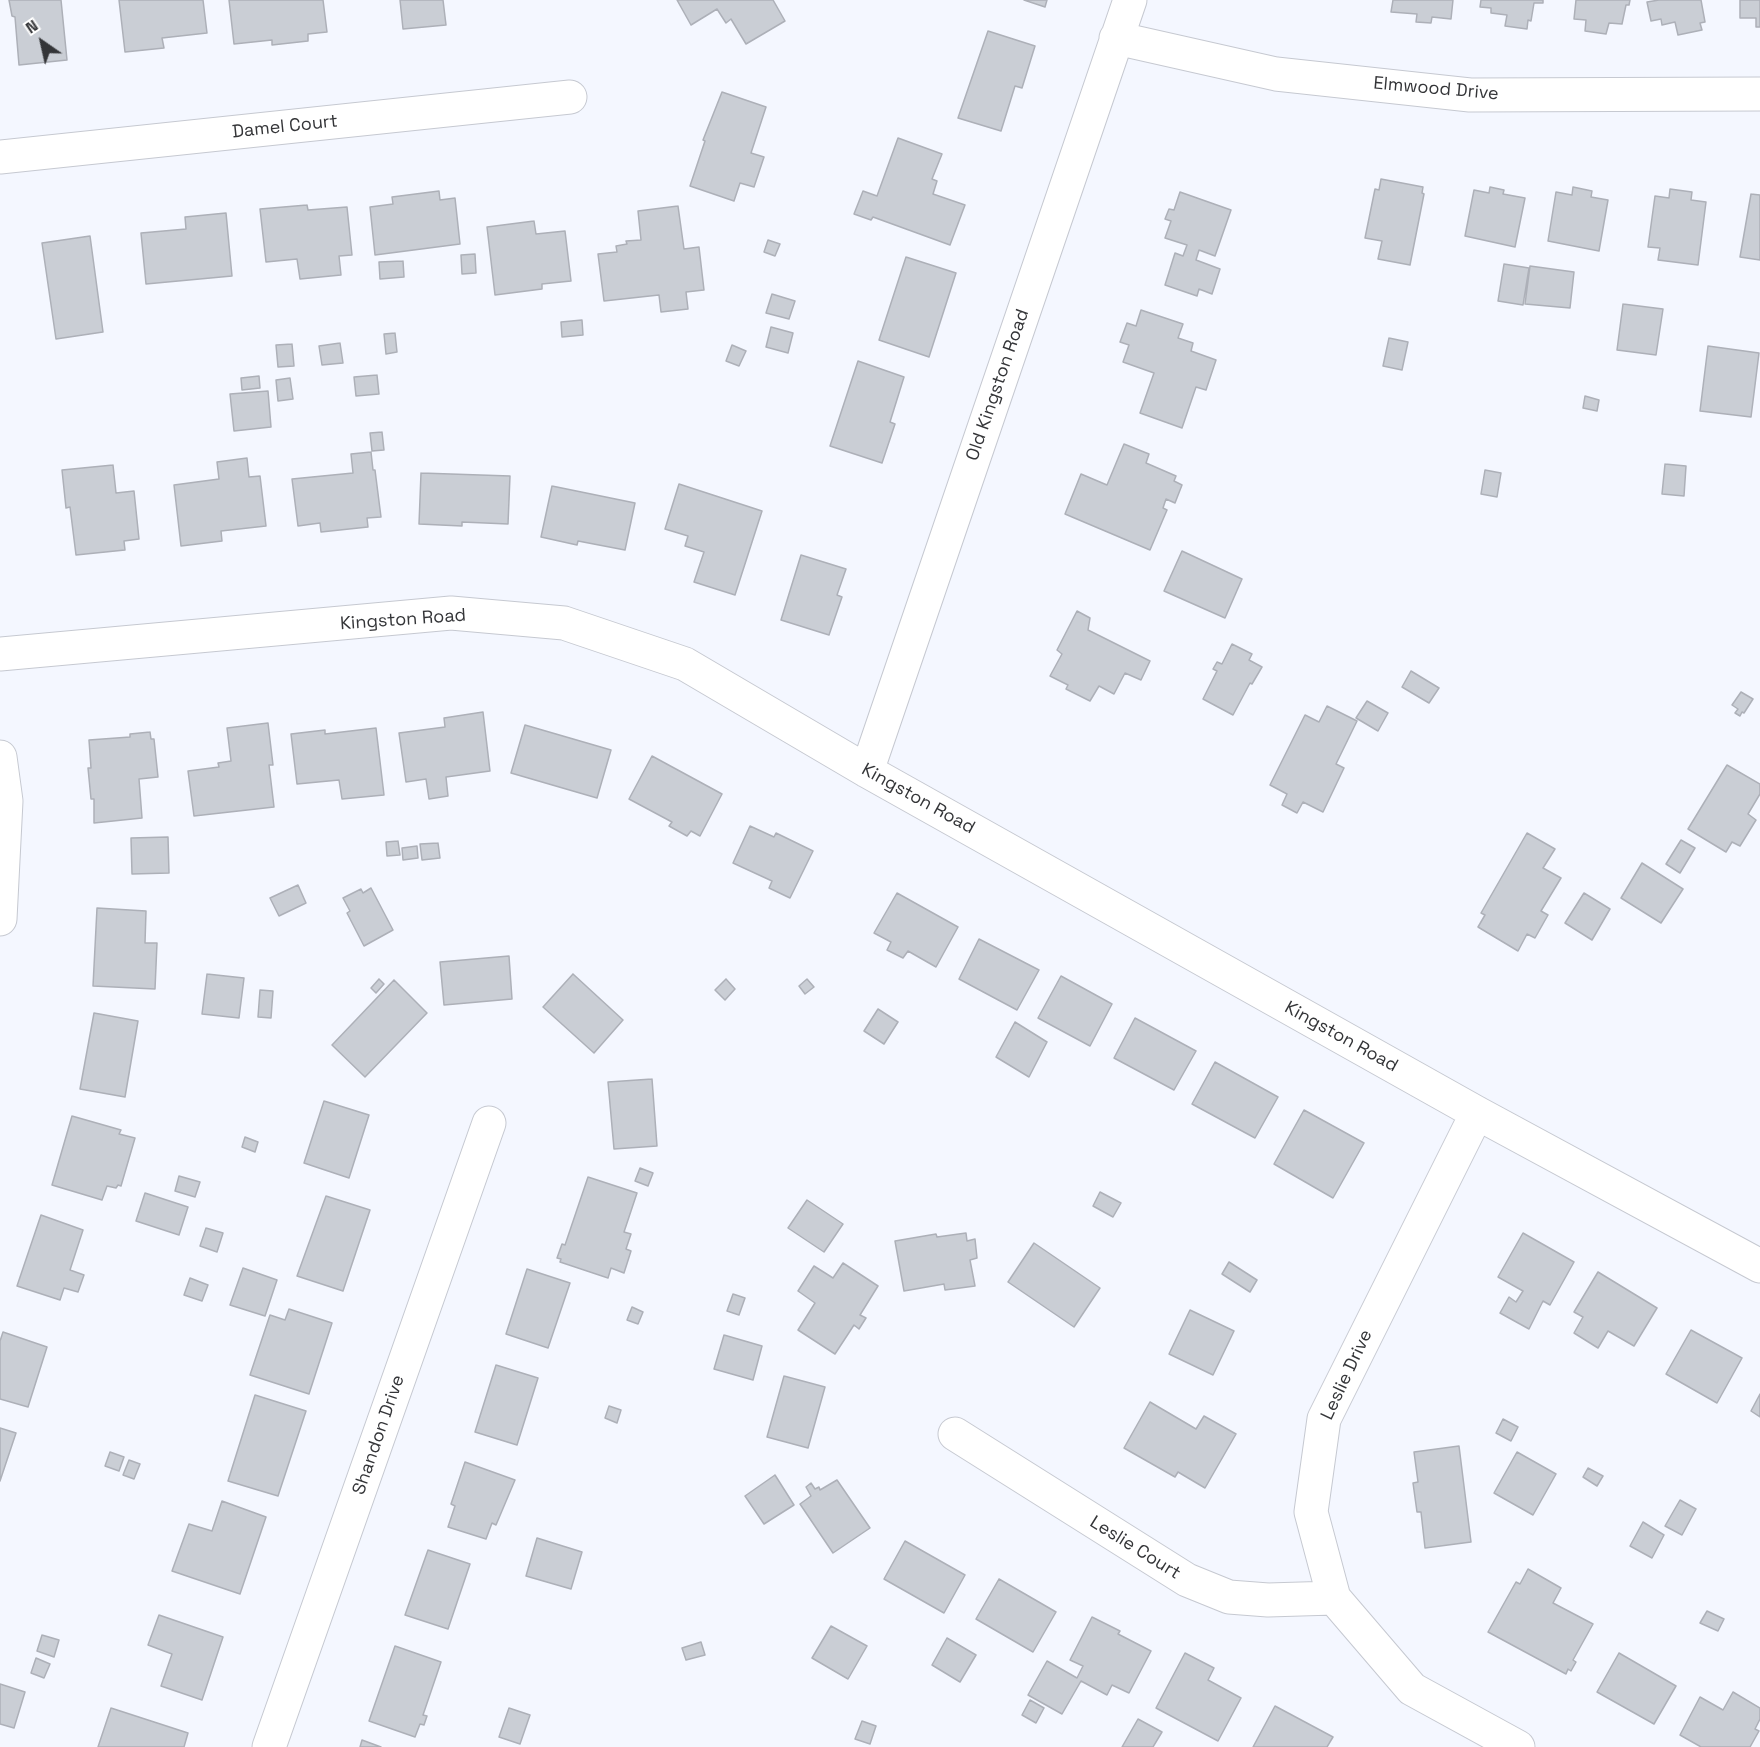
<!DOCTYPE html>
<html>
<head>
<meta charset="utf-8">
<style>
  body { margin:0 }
  #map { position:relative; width:1760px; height:1747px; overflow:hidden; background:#f4f7ff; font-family:"Space Grotesk",sans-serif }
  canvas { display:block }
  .north { position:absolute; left:12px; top:12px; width:60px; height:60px; -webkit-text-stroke:4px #fff; paint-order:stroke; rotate:326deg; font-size:16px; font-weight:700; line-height:24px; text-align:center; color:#343538 }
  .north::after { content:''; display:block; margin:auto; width:21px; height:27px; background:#343538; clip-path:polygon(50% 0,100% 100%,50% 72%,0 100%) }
</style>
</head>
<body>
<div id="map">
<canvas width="1760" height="1747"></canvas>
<div class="north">N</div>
</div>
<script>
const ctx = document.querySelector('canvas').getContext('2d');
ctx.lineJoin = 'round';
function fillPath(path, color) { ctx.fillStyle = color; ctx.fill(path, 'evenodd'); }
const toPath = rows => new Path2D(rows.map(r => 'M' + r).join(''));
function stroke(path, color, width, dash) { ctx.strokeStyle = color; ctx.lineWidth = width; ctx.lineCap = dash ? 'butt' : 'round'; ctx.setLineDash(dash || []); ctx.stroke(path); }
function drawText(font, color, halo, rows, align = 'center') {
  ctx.font = font + ' "Space Grotesk",sans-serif'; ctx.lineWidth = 6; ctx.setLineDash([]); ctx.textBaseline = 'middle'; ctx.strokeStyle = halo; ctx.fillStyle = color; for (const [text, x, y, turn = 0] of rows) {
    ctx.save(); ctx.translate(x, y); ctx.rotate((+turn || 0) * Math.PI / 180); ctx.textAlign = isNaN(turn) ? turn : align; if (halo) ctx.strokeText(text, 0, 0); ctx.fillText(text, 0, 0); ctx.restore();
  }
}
const building = toPath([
  [9,0,61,0,67,60,19,65,15,17,12,16,9,0],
  [119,0,203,0,207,33,162,38,164,48,125,52,119,0],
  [229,0,323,0,327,32,308,34,308,41,272,45,272,40,234,44,229,0],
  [400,0,443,0,446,25,403,29,400,0],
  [677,0,773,0,785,21,746,44,731,19,726,23,717,9,691,25,677,0],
  [1024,0,1047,0,1045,7,1024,0],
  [1393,0,1453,0,1451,19,1432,17,1431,23,1416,22,1417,14,1391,12,1393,0],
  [1481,0,1543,0,1543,3,1534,3,1531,21,1528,20,1527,29,1505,26,1507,15,1491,13,1491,8,1480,7,1481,0],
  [1576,0,1630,0,1629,5,1626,5,1622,24,1609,23,1606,34,1585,31,1586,20,1574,19,1576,0],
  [1659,0,1701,0,1705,22,1700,23,1702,30,1678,35,1675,22,1662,25,1661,19,1651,21,1647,2,1659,0],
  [1740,0,1760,0,1760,27,1756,27,1756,18,1740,18,1740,0],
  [988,31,1035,46,1022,88,1015,86,1001,131,958,118,988,31],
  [722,92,766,107,751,153,764,157,754,187,740,183,734,201,690,186,705,141,703,140,722,92],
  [898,138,942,154,932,179,937,181,933,194,965,205,950,245,873,217,871,220,854,214,863,191,877,196,898,138],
  [1381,179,1423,187,1422,193,1424,194,1410,265,1378,259,1382,241,1365,238,1375,189,1379,190,1381,179],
  [1490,187,1504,190,1503,194,1525,198,1515,247,1465,236,1474,190,1489,193,1490,187],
  [1573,187,1592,191,1591,197,1608,200,1599,251,1548,241,1556,192,1572,195,1573,187],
  [1670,189,1692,192,1691,200,1706,202,1698,265,1658,260,1660,248,1648,247,1655,196,1669,198,1670,189],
  [439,191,440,200,455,198,460,244,375,255,370,207,393,204,392,197,439,191],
  [1180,192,1231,210,1215,256,1199,250,1196,260,1220,269,1212,294,1199,289,1197,296,1165,285,1175,253,1183,256,1187,245,1165,238,1171,221,1165,219,1169,209,1174,210,1180,192],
  [1751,194,1760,195,1760,260,1740,257,1751,194],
  [307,205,308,210,347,207,352,255,339,256,341,275,300,279,297,259,266,262,260,209,307,205],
  [678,206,684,249,699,247,704,290,686,292,688,309,661,312,659,295,604,301,598,254,617,252,616,246,627,244,626,241,641,240,638,211,678,206],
  [226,213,232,276,146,284,141,233,186,229,185,217,226,213],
  [534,221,536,234,565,231,571,281,542,284,542,289,495,295,487,227,534,221],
  [90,236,103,332,56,339,42,243,90,236],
  [768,240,780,244,775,256,764,252,768,240],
  [475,254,476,273,462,274,461,255,475,254],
  [906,257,956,273,929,357,879,340,906,257],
  [403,261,404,277,380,279,379,262,403,261],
  [1504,264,1529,268,1523,305,1498,301,1504,264],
  [1530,266,1574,272,1570,308,1525,304,1530,266],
  [772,294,795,301,789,319,766,313,772,294],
  [1623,304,1663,309,1656,355,1617,350,1623,304],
  [1141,310,1183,324,1178,338,1193,343,1191,351,1216,360,1206,390,1196,387,1182,428,1140,413,1154,373,1123,362,1129,345,1120,342,1127,323,1136,326,1141,310],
  [582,320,583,335,562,337,561,322,582,320],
  [771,327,793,333,788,353,766,347,771,327],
  [395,333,397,352,386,354,384,334,395,333],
  [1389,338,1408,342,1402,370,1383,366,1389,338],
  [340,343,343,363,322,365,319,346,340,343],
  [292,344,294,366,278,367,276,345,292,344],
  [732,345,746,351,739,366,726,361,732,345],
  [1708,346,1759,353,1751,417,1700,411,1708,346],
  [858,361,904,377,890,422,895,424,882,463,830,446,858,361],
  [377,375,379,394,356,396,354,377,377,375],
  [259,376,260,388,242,390,241,378,259,376],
  [290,378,293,399,278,401,276,380,290,378],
  [268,391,271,427,234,431,230,394,268,391],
  [1585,396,1599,400,1597,411,1583,408,1585,396],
  [382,432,384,450,372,451,370,433,382,432],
  [1124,444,1149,454,1146,463,1176,476,1174,481,1182,485,1175,503,1166,499,1163,508,1167,510,1150,550,1065,514,1081,474,1107,485,1124,444],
  [371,452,373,470,375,470,381,517,367,518,368,527,321,532,320,523,298,526,292,479,353,473,351,454,371,452],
  [247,458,249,477,260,476,266,526,221,531,222,541,181,546,174,485,219,479,217,462,247,458],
  [1665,464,1686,466,1684,496,1662,494,1665,464],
  [113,465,116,493,134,491,139,539,124,541,125,550,76,555,70,507,66,508,62,470,113,465],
  [1485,470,1501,473,1497,497,1481,494,1485,470],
  [421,473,510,476,508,524,462,522,462,526,419,524,421,473],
  [679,484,762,511,735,595,694,582,704,552,685,546,688,536,665,529,679,484],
  [552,486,635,503,625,550,578,541,577,545,541,537,552,486],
  [1182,551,1242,579,1225,618,1164,591,1182,551],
  [801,555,846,569,837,595,842,597,829,635,781,620,801,555],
  [1077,611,1090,618,1088,630,1150,661,1141,680,1125,673,1114,694,1099,686,1090,701,1066,689,1068,685,1050,676,1062,654,1057,650,1077,611],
  [1232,644,1252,654,1249,660,1262,667,1252,684,1250,683,1233,715,1203,699,1217,671,1213,669,1217,662,1222,664,1232,644],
  [1411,671,1439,688,1429,703,1402,687,1411,671],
  [1741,692,1753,699,1744,713,1742,712,1740,716,1735,713,1738,709,1732,705,1741,692],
  [1367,701,1388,713,1378,731,1356,718,1367,701],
  [1327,706,1357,721,1336,764,1344,768,1323,812,1303,802,1297,813,1282,805,1287,794,1270,785,1305,715,1319,722,1327,706],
  [483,712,490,771,446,777,448,796,429,799,426,779,406,782,399,733,445,727,444,718,483,712],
  [268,723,273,765,269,765,274,807,194,816,188,771,219,767,218,763,231,761,227,728,268,723],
  [525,725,611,750,597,798,511,773,525,725],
  [376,728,384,795,342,799,339,780,297,784,291,734,325,730,325,734,376,728],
  [150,732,151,739,154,739,158,777,139,779,142,818,94,823,94,799,91,799,88,768,91,768,89,740,130,737,130,734,150,732],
  [652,756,722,794,700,836,691,831,687,836,669,826,672,822,629,799,652,756],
  [1727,765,1760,784,1760,794,1748,814,1756,820,1740,846,1732,842,1726,852,1688,829,1727,765],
  [750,826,774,837,776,833,813,851,790,898,769,888,772,881,733,863,750,826],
  [1527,833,1555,849,1543,868,1561,878,1541,911,1548,915,1535,938,1527,934,1518,951,1478,927,1485,915,1481,913,1527,833],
  [168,837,169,873,132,874,131,838,168,837],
  [1681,840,1695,848,1680,873,1666,864,1681,840],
  [398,841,400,855,387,856,386,842,398,841],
  [438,843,440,858,422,860,420,844,438,843],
  [417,846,418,858,403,860,402,848,417,846],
  [1642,863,1683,889,1661,923,1621,898,1642,863],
  [298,885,306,903,279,916,270,898,298,885],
  [371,888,393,930,364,946,347,913,350,911,343,898,361,889,363,893,371,888],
  [897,893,958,927,936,967,908,951,903,958,887,950,891,942,874,933,897,893],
  [1584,893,1610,909,1592,940,1565,923,1584,893],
  [97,908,146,911,145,943,157,943,155,989,93,986,97,908],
  [979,939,1039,970,1017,1010,959,979,979,939],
  [509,956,512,999,444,1005,440,962,509,956],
  [207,974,244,978,239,1018,202,1014,207,974],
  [573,974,623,1020,594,1053,543,1007,573,974],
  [1061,976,1112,1004,1090,1046,1038,1018,1061,976],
  [379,979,384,984,376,993,371,988,379,979],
  [726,979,735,989,725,1000,715,990,726,979],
  [807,979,814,987,805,994,799,986,807,979],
  [394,980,427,1013,365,1077,332,1045,394,980],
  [260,990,273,991,271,1018,258,1017,260,990],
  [878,1009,898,1022,884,1044,864,1031,878,1009],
  [94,1013,138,1021,125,1097,80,1089,94,1013],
  [1135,1018,1196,1051,1174,1090,1114,1058,1135,1018],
  [1015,1022,1047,1042,1029,1077,996,1057,1015,1022],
  [1215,1062,1278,1097,1255,1138,1192,1104,1215,1062],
  [652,1079,657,1146,614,1149,608,1082,652,1079],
  [324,1101,369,1115,349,1178,304,1163,324,1101],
  [1304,1110,1364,1143,1333,1198,1274,1164,1304,1110],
  [72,1116,121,1130,119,1134,135,1138,121,1186,118,1185,116,1188,107,1186,102,1200,52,1185,72,1116],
  [245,1137,258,1142,255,1152,242,1147,245,1137],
  [640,1168,653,1173,648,1186,635,1181,640,1168],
  [179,1176,200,1182,195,1197,175,1191,179,1176],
  [588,1177,637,1193,624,1232,631,1234,626,1249,631,1251,624,1273,611,1268,608,1278,560,1262,561,1259,557,1258,562,1244,565,1245,588,1177],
  [1100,1192,1121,1203,1113,1217,1093,1206,1100,1192],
  [145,1193,188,1207,179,1235,136,1221,145,1193],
  [326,1196,370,1210,343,1291,297,1276,326,1196],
  [807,1200,843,1224,824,1252,788,1228,807,1200],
  [41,1215,83,1230,70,1270,84,1275,78,1292,64,1288,60,1300,17,1286,41,1215],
  [206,1228,223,1233,217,1252,200,1246,206,1228],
  [966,1233,967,1241,975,1239,977,1258,970,1260,975,1286,945,1290,944,1284,904,1291,895,1241,936,1234,937,1237,966,1233],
  [1523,1233,1574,1262,1550,1305,1543,1301,1529,1329,1500,1313,1509,1297,1516,1302,1523,1291,1498,1277,1523,1233],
  [1034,1243,1100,1288,1074,1327,1008,1282,1034,1243],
  [1229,1262,1257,1280,1250,1292,1222,1274,1229,1262],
  [843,1263,878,1286,860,1315,866,1318,859,1329,854,1325,835,1354,798,1330,815,1303,798,1291,814,1266,833,1278,843,1263],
  [243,1268,277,1280,265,1316,230,1305,243,1268],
  [527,1269,570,1283,548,1348,506,1334,527,1269],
  [1598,1272,1657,1308,1634,1346,1608,1331,1598,1348,1574,1333,1583,1317,1574,1312,1598,1272],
  [190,1278,208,1285,202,1301,184,1295,190,1278],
  [733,1294,745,1298,739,1315,727,1311,733,1294],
  [632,1307,643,1312,638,1324,627,1320,632,1307],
  [289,1309,332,1323,309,1394,250,1375,270,1315,285,1320,289,1309],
  [1190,1310,1234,1331,1213,1375,1169,1354,1190,1310],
  [1691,1330,1742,1358,1717,1403,1666,1374,1691,1330],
  [3,1332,47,1347,28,1407,0,1399,0,1341,3,1332],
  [724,1335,762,1346,753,1380,714,1369,724,1335],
  [496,1365,538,1378,517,1445,475,1432,496,1365],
  [784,1376,825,1387,808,1448,767,1437,784,1376],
  [1760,1394,1760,1417,1751,1411,1760,1394],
  [255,1395,306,1411,278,1496,228,1481,255,1395],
  [1150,1402,1196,1429,1204,1416,1236,1434,1205,1488,1178,1472,1175,1477,1124,1448,1150,1402],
  [609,1406,621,1410,617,1423,605,1418,609,1406],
  [1503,1419,1518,1427,1511,1441,1496,1433,1503,1419],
  [0,1428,16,1433,0,1481,0,1428],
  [1459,1446,1471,1542,1425,1548,1421,1512,1417,1512,1413,1483,1418,1482,1414,1452,1459,1446],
  [110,1452,124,1457,119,1471,105,1466,110,1452],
  [1517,1452,1556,1474,1533,1515,1494,1493,1517,1452],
  [129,1460,140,1464,134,1479,123,1475,129,1460],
  [465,1462,515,1480,496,1525,492,1523,486,1539,448,1527,455,1506,451,1504,465,1462],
  [1588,1468,1603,1476,1597,1486,1583,1477,1588,1468],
  [775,1475,794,1505,764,1524,745,1496,775,1475],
  [837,1480,870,1528,833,1553,800,1504,811,1496,806,1487,811,1483,815,1489,819,1487,820,1490,837,1480],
  [1680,1500,1696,1509,1682,1535,1665,1526,1680,1500],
  [222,1501,266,1517,240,1594,172,1571,189,1524,212,1531,222,1501],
  [1643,1522,1664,1535,1652,1558,1630,1546,1643,1522],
  [537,1538,582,1552,571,1589,526,1576,537,1538],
  [905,1541,965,1575,944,1613,884,1579,905,1541],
  [428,1550,470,1564,448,1629,405,1615,428,1550],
  [1528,1569,1561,1588,1553,1603,1593,1624,1573,1660,1576,1662,1571,1671,1568,1669,1566,1674,1488,1632,1516,1582,1520,1584,1528,1569],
  [999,1579,1056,1612,1033,1652,976,1619,999,1579],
  [1707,1611,1724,1619,1718,1631,1700,1623,1707,1611],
  [159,1615,223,1637,202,1700,161,1686,172,1654,148,1645,159,1615],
  [1092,1617,1120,1631,1118,1634,1151,1651,1129,1693,1112,1685,1107,1695,1081,1681,1062,1714,1028,1695,1047,1661,1077,1678,1083,1666,1070,1660,1092,1617],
  [831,1626,867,1646,848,1679,812,1658,831,1626],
  [42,1635,59,1640,54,1657,37,1651,42,1635],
  [947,1638,976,1655,960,1682,932,1665,947,1638],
  [701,1642,705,1655,686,1660,682,1648,701,1642],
  [395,1646,441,1662,423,1715,427,1716,424,1725,420,1724,415,1737,369,1721,395,1646],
  [1185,1653,1214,1668,1208,1680,1241,1698,1218,1741,1156,1708,1185,1653],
  [1619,1653,1676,1686,1654,1724,1597,1692,1619,1653],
  [36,1658,50,1664,44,1678,31,1673,36,1658],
  [0,1684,25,1692,14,1728,0,1724,0,1684],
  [1733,1692,1760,1708,1760,1719,1755,1729,1759,1731,1750,1747,1701,1747,1680,1735,1700,1697,1723,1710,1733,1692],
  [1030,1700,1044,1708,1036,1723,1022,1715,1030,1700],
  [1275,1706,1333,1737,1327,1747,1253,1747,1275,1706],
  [111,1708,188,1733,184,1747,98,1747,111,1708],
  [509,1708,530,1715,520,1744,499,1737,509,1708],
  [1138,1719,1162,1732,1153,1747,1122,1747,1138,1719],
  [862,1721,876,1726,870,1744,855,1739,862,1721],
  [362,1740,381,1747,360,1747,362,1740]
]);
fillPath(building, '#caced5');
stroke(building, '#adb0b8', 1.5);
const minor = toPath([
  [1116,38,1276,74,1470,95,1760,94],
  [0,157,570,97],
  [0,654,451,613,564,623,685,664,867,771,1477,1113,1760,1266],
  [0,757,6,801,0,919],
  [867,771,1130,0],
  [1477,1113,1324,1419,1311,1512,1334,1598,1412,1689,1518,1747],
  [955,1434,1187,1580,1229,1597,1268,1600,1334,1598],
  [269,1747,489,1123]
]);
stroke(minor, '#c6c9d1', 35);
stroke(minor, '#fff', 33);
drawText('18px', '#343538', '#fff', [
  ["Elmwood Drive",1436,89,5],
  ["Damel Court",285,127,-6],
  ["Old Kingston Road",998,385,-71],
  ["Kingston Road",403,620,-4],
  ["Kingston Road",918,799,29],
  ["Kingston Road",1341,1037,29],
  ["Leslie Drive",1347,1375,-65],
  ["Shandon Drive",379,1435,-71],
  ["Leslie Court",1135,1548,32]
]);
</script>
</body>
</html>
